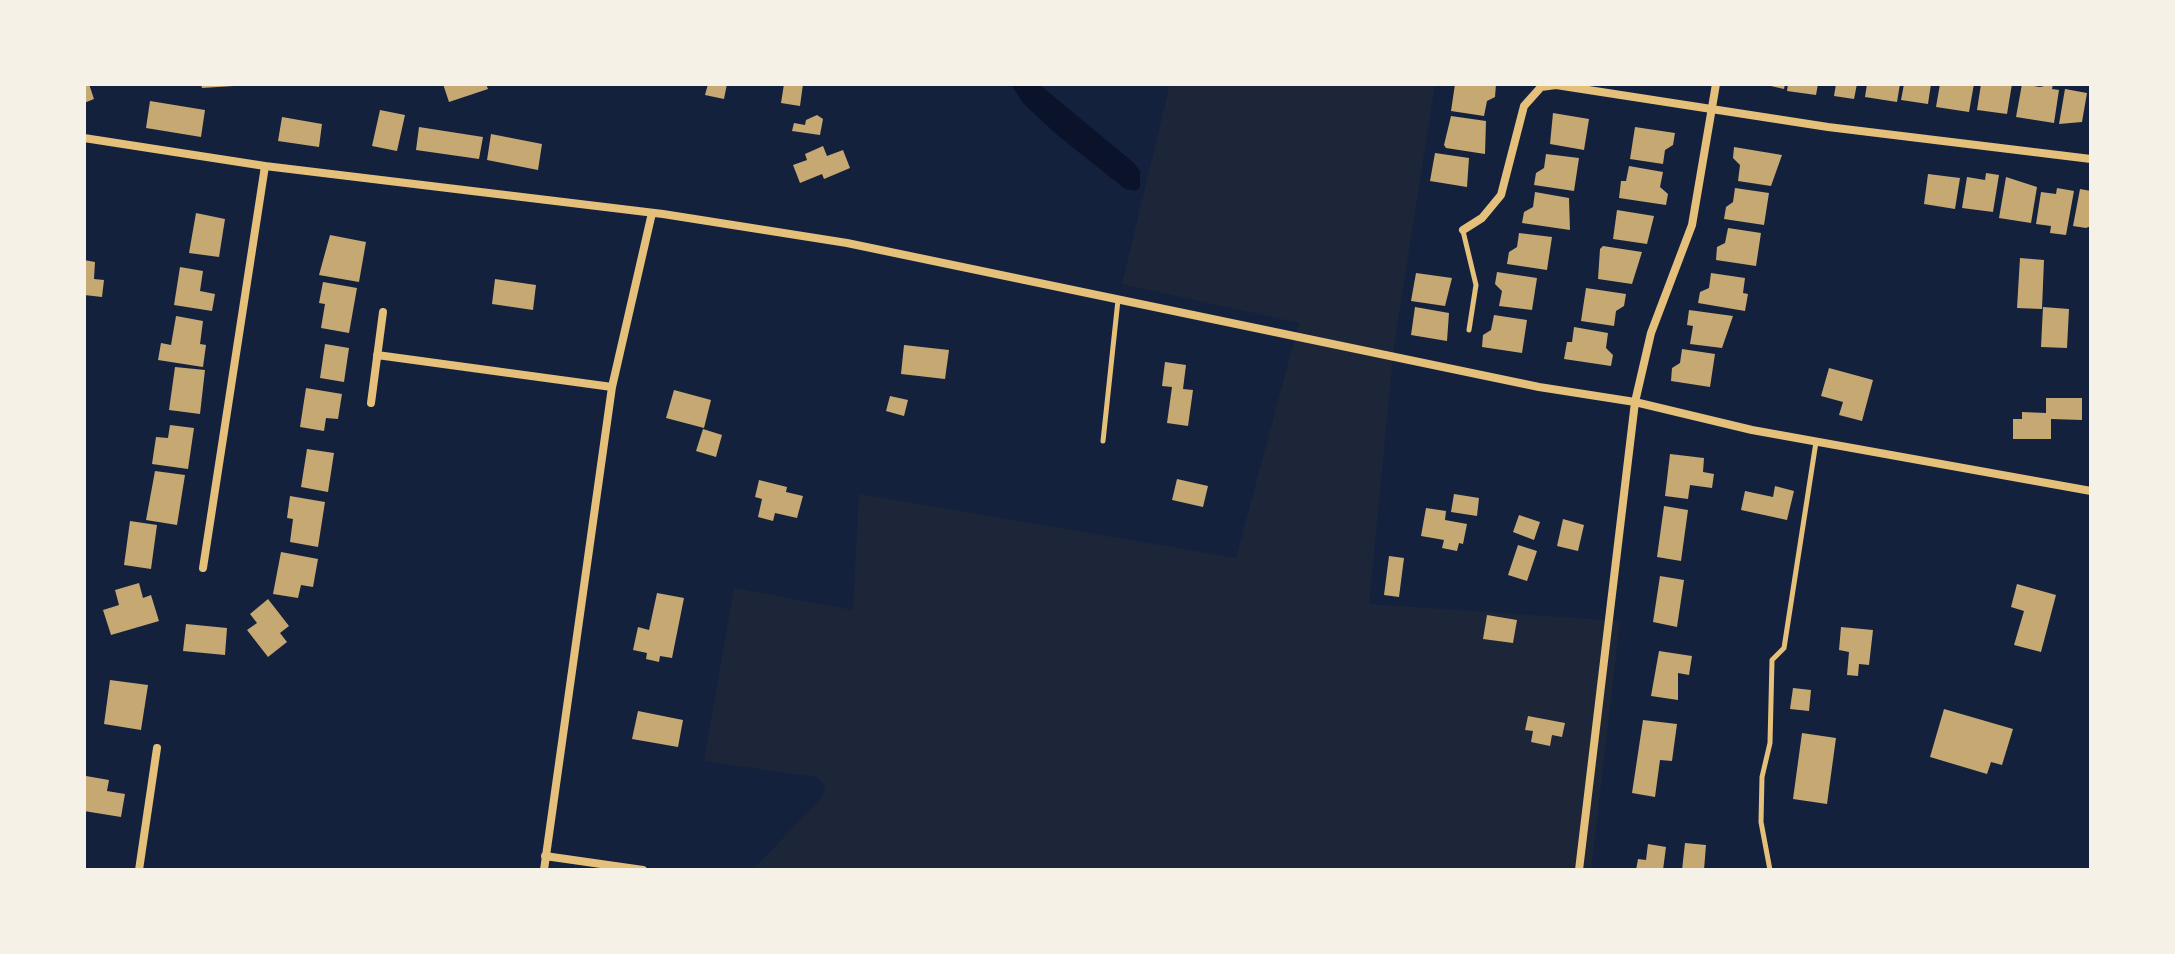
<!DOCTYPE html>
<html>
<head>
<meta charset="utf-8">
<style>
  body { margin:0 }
  #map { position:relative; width:2175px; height:954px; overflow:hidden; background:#14213d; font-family:"IBM Plex Sans",sans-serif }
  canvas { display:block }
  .frame { position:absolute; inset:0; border:86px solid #f6f1e7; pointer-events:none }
</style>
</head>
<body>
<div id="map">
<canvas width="2175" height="954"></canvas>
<div class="frame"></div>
</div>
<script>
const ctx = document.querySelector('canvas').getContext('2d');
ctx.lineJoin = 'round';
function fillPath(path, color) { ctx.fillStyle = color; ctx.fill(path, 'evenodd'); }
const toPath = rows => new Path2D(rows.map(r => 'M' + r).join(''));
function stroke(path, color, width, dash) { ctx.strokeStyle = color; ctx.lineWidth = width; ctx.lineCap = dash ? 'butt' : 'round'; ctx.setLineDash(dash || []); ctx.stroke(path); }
fillPath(toPath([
  [1170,84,1435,84,1394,346,1369,604,1620,621,1591,870,752,870,822,798,825,785,816,777,704,761,734,588,853,610,859,494,1236,558,1299,323,1122,284]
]), '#1d2539');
fillPath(toPath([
  [1011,84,1040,85,1134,163,1140,171,1140,187,1136,191,1125,189,1056,134,1022,102]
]), '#0b132b');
fillPath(toPath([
  [84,84,89,84,94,99,84,103],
  [201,84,233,84,234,86,202,88],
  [443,84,486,84,488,89,449,102],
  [708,84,727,84,724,99,705,95],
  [784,84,803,84,800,106,781,103],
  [1455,84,1496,84,1495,97,1487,101,1484,116,1451,111],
  [1762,84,1785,84,1784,89],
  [1788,84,1818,84,1816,95,1787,91],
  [1836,84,1857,84,1854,99,1834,96],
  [1867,84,1900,84,1897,102,1865,97],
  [1904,84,1931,84,1928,104,1901,100],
  [1940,84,1974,84,1969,112,1936,107],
  [1981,84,2012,84,2007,114,1977,110],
  [2022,84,2040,87,2053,84,2052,89,2059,90,2054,123,2016,117],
  [2065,89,2087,93,2082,122,2059,124],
  [150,101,205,110,201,137,146,128],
  [380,110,405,115,397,151,372,146],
  [1553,113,1589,119,1584,150,1550,144],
  [817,115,823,119,820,135,792,131,794,123,805,125,806,120],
  [1451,116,1486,121,1485,154,1446,148,1444,145],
  [282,117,322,124,319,147,278,141],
  [419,127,483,137,479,159,416,150],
  [1635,127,1675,133,1673,145,1665,150,1663,164,1630,159],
  [491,134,542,144,538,170,487,160],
  [823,146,827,156,843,150,850,168,824,179,822,174,800,183,793,165,807,160,805,154],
  [1734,147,1782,155,1771,186,1738,181,1740,165,1733,158],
  [1435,153,1469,158,1467,187,1430,181],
  [1546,154,1579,158,1574,191,1534,185,1536,173,1544,168],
  [1629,166,1663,172,1660,187,1668,194,1666,205,1619,198,1621,181,1626,181],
  [1986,173,1999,175,1993,212,1962,208,1967,177,1985,180],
  [1928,174,1960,178,1955,209,1924,204],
  [2006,177,2037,187,2031,223,1999,218],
  [1735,188,1769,193,1764,225,1724,219,1726,207,1733,202],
  [2057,188,2074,191,2066,235,2050,233,2051,226,2036,224,2041,192,2056,194],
  [2080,189,2091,191,2091,226,2086,228,2073,226],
  [1535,192,1569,198,1570,230,1522,223,1524,212,1533,207],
  [1617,210,1654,216,1647,244,1613,239],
  [196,213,225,219,219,257,189,253],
  [1728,228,1761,233,1756,266,1716,260,1717,247,1725,243],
  [1519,233,1552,237,1547,270,1507,264,1509,252,1517,247],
  [330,235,366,242,359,282,319,275],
  [1603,246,1642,252,1632,284,1598,279,1600,249],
  [2020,258,2044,260,2042,309,2017,308],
  [84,260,95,262,94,279,104,280,102,297,84,295],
  [180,267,203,271,200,291,215,294,212,311,174,305],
  [1497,272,1537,278,1532,310,1499,306,1502,291,1495,284],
  [1416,273,1452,278,1445,306,1411,301],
  [1711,273,1745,278,1743,293,1748,294,1745,311,1698,303,1700,292,1709,288],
  [495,279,536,285,533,310,492,304],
  [323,282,357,288,349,333,321,328,325,304,319,303],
  [1586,288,1626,294,1624,306,1616,311,1614,326,1581,321],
  [1415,307,1449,313,1447,341,1411,335],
  [2043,307,2069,309,2067,348,2041,347],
  [1689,310,1733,316,1722,348,1690,344,1693,326,1687,325],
  [1494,315,1527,320,1522,353,1482,347,1483,335,1491,330],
  [176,316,203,321,200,344,206,345,203,367,158,360,161,343,171,345],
  [1574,327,1608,333,1606,348,1613,355,1611,366,1564,359,1567,342,1572,342],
  [325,344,349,348,344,382,320,378],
  [904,345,949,350,945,379,901,374],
  [1682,349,1715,354,1710,387,1671,381,1672,368,1680,363],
  [1165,362,1186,365,1183,389,1193,390,1188,426,1167,423,1172,387,1162,386],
  [175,367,205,370,200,414,169,410],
  [1829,368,1873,380,1862,421,1839,415,1843,402,1821,396],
  [306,388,342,394,338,419,326,418,324,431,300,427],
  [674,390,711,400,704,428,666,418],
  [890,396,908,400,904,416,886,411],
  [2046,398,2082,398,2082,420,2051,419,2051,439,2013,439,2013,419,2022,419,2022,412,2046,413],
  [170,425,194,428,188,469,152,464,156,437,168,438],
  [703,429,722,435,716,457,696,451],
  [307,449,334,453,328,492,301,487],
  [1670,454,1704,458,1703,472,1714,474,1712,488,1690,485,1688,499,1665,496],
  [155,471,185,475,177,525,146,520],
  [1177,479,1208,486,1203,507,1172,500],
  [759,480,787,487,786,492,803,496,797,518,775,513,773,521,758,517,762,499,755,497],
  [1775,486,1794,491,1787,520,1741,510,1745,491,1773,497],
  [1454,494,1479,498,1477,516,1451,512],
  [290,496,325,502,318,547,290,542,293,519,287,518],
  [1664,506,1688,510,1681,561,1657,557],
  [1426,508,1446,511,1445,520,1467,524,1463,544,1459,543,1457,551,1442,548,1444,540,1421,536],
  [1519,515,1540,522,1534,540,1513,532],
  [1563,519,1584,525,1578,551,1557,546],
  [130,521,157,525,151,569,124,565],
  [1518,545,1537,551,1527,581,1508,575],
  [281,552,318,559,313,587,301,585,298,598,273,594],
  [1389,556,1404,558,1399,597,1384,595],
  [1660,576,1684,580,1677,627,1653,622],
  [139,583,143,598,151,595,159,621,111,635,103,610,119,605,115,590],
  [2017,584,2056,595,2041,652,2014,645,2024,611,2011,607],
  [657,593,684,598,672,658,660,656,659,662,646,659,647,653,633,650,638,627,649,630],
  [268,599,289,626,280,633,287,642,268,657,247,630,257,623,250,614],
  [1487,615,1517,620,1513,643,1483,639],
  [186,624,227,628,225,655,183,651],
  [1841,627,1873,630,1869,665,1859,664,1858,676,1847,675,1849,652,1839,650],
  [1659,651,1692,656,1689,675,1678,673,1678,700,1651,696],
  [110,680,148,685,141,730,104,724],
  [1793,688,1811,690,1809,711,1790,709],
  [1944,709,2013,729,2002,765,1991,762,1987,774,1930,757],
  [638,711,683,720,678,747,632,739],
  [1528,716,1565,723,1562,737,1552,735,1550,746,1531,742,1533,731,1525,730],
  [1643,720,1677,724,1672,761,1660,760,1655,797,1632,793],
  [1802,733,1836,738,1827,804,1793,799],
  [86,776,109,780,107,791,125,794,121,817,84,811],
  [1685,843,1706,845,1704,870,1682,870],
  [1648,844,1666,847,1663,870,1636,870,1638,859,1646,860]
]), '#c6a872');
stroke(toPath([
  [1463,231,1476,285,1469,330],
  [1103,441,1118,300],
  [1770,870,1761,822,1762,777,1770,743,1772,660,1784,648,1816,442]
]), '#e5c07b', 5);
stroke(toPath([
  [84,138,265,166,663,214,847,243,1539,387,1635,402,1752,430,2091,491],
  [1463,230,1482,218,1501,195,1524,106,1541,87,1556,85,1828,127,2091,159],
  [377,355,612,387],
  [371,403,383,312],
  [203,568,265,166],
  [545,856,643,870],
  [139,870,157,748],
  [544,870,612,387,652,213],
  [1579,870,1635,402,1651,333,1692,225,1716,84]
]), '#e5c07b', 8);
</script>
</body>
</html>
